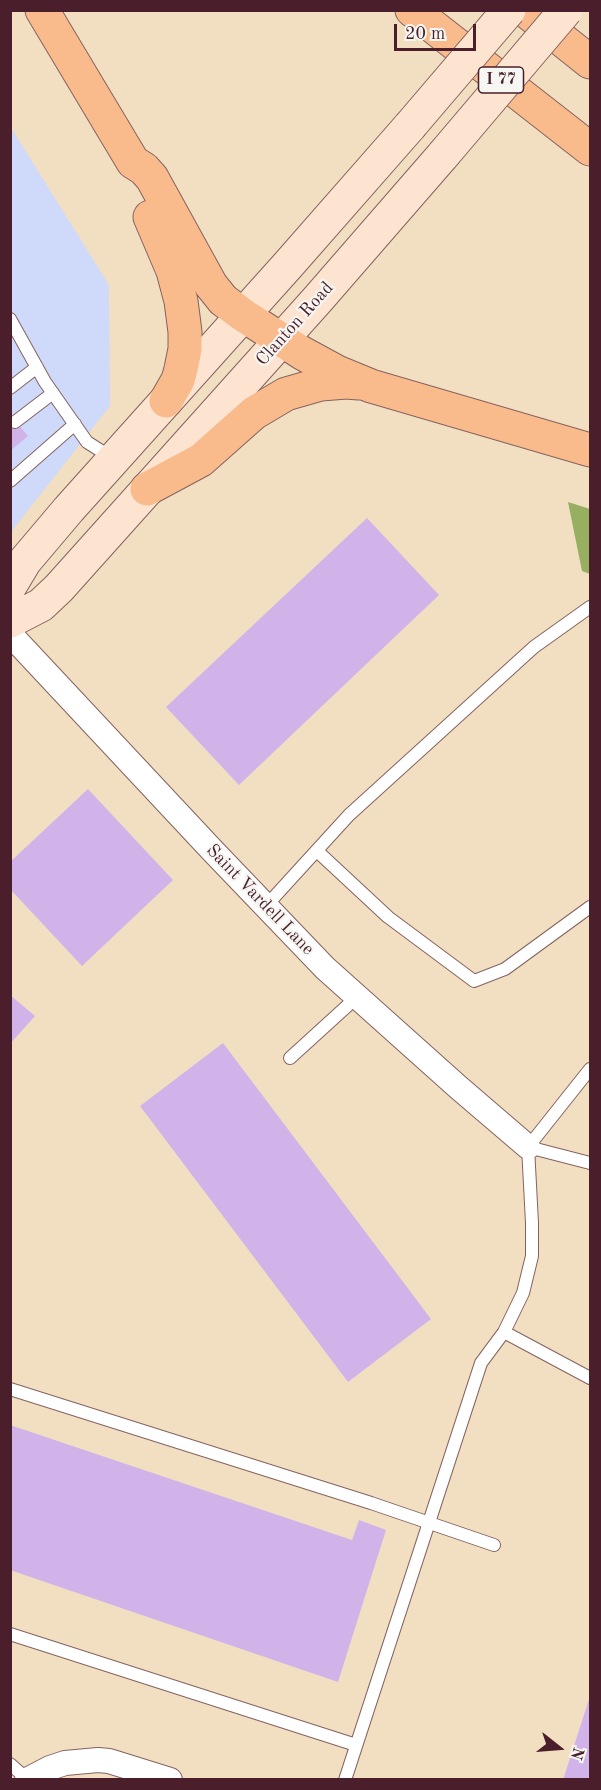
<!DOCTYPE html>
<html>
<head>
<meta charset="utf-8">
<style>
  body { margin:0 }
  #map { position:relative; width:601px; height:1790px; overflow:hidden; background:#f2dfc2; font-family:"Old Standard TT",serif }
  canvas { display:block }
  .frame { position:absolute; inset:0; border:12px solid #4a1f2b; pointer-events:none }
  .north { position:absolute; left:529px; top:1718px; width:60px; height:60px; -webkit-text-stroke:4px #f6f6f2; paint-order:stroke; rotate:107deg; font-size:16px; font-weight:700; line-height:24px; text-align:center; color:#4a1f2b }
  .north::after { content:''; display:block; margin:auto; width:21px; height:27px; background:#4a1f2b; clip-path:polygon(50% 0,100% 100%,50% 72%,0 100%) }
  .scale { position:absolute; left:394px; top:24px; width:82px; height:27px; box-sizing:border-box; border:3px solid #4a1f2b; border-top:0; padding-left:8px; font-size:18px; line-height:21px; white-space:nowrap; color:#4a1f2b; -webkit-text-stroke:4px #f6f6f2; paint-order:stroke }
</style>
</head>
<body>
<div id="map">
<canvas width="601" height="1790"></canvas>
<div class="frame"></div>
<div class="north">N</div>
<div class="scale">20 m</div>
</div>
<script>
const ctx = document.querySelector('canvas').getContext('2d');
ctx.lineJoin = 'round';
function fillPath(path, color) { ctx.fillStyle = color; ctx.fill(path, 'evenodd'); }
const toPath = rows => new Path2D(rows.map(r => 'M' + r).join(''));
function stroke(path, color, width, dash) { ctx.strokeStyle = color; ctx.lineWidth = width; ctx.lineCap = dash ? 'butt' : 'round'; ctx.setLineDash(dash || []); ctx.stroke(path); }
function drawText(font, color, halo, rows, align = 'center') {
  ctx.font = font + ' "Old Standard TT",serif'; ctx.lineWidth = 4.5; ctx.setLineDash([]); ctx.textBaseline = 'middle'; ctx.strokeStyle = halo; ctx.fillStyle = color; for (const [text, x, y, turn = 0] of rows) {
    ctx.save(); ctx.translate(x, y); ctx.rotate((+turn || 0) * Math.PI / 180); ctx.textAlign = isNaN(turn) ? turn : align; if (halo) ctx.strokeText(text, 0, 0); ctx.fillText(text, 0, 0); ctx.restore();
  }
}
fillPath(toPath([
  [10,126,109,285,110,406,11,532]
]), '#cfdafa');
fillPath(toPath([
  [568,502,590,509,590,574,582,571]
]), '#96af60');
fillPath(toPath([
  [10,415,28,436,10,451],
  [367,518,439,595,239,785,166,707],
  [88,789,173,880,82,966,10,889,10,862],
  [10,995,35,1016,10,1044],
  [223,1043,431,1319,348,1382,140,1106],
  [10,1425,352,1540,359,1520,386,1530,338,1682,10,1570],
  [590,1696,590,1780,563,1780]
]), '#d1b3ea');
const service = toPath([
  [10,319,45,382,87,442,112,458],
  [10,388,37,367],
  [15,422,53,393],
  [10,481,75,424],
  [317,851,388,917,474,981,505,969,590,907],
  [266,906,349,815,534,647,590,607],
  [290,1058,357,997],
  [590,1069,528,1147,590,1163],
  [504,1332,590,1378],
  [10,1389,371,1503,494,1545],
  [10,1634,356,1745],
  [10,1764,27,1779],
  [345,1780,481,1363,504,1332,523,1293,532,1256,532,1223,528,1147]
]);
const minor = toPath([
  [10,634,211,849,325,968,458,1087,528,1147],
  [27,1780,50,1768,65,1763,98,1760,109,1761,170,1780]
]);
const secondary = toPath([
  [10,586,25,561,69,509,288,265,410,126],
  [10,621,41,605,59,588,318,299,444,154]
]);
const motorway = toPath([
  [42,10,133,162,144,169,152,178,211,285,223,300,243,315,302,353,337,372,371,386,590,450],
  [412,10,590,149],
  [525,10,590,62],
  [150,217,173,271,181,301,185,332,185,349,181,369,178,380,166,401],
  [147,489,201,460,254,413,286,394,321,384,346,382,359,383]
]);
stroke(service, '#856260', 14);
stroke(minor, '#856260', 26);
stroke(secondary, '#856260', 35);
stroke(motorway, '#856260', 35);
stroke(service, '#fff', 12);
stroke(minor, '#fff', 24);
stroke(secondary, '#fde4d1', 33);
stroke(motorway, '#fabb8c', 33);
const secondaryBridge = toPath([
  [410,126,509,10],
  [444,154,566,10]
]);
stroke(secondaryBridge, '#856260', 35, []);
stroke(secondaryBridge, '#fde4d1', 33);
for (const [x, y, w] of [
  [501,80,45]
]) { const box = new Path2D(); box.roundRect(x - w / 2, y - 13, w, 26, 4.5); ctx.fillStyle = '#f6f6f2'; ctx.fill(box); stroke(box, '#4a1f2b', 1.5); }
drawText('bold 16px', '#4a1f2b', null, [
  ["I 77",501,80]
]);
drawText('18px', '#4a1f2b', '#f6f6f2', [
  ["Clanton Road",295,324,-48],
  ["Saint Vardell Lane",260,900,46]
]);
</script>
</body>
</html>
